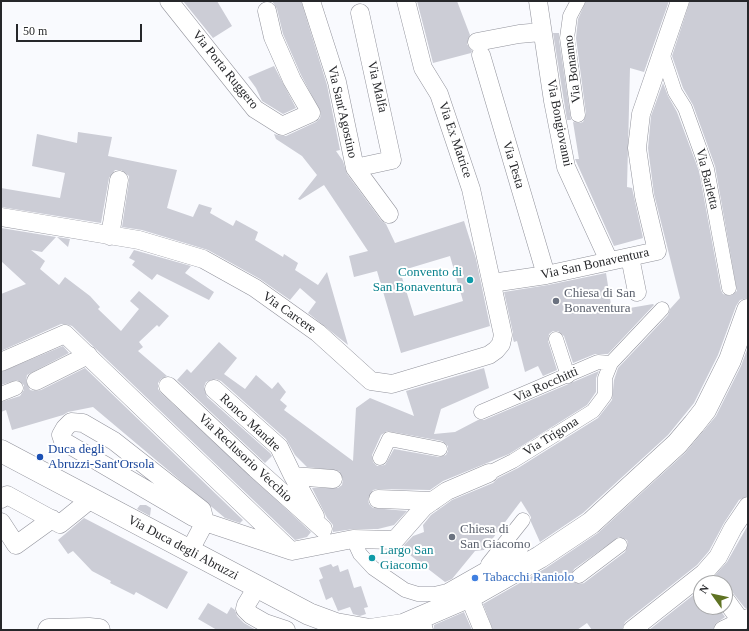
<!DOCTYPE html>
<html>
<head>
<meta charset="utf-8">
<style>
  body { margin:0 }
  #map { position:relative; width:749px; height:631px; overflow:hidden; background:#f9fafe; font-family:Georgia,serif }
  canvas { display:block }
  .frame { position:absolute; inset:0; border:2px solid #26272a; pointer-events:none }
  .north { position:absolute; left:693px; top:575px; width:40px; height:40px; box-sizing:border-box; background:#fff; border:1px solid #a8a9aa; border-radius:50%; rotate:303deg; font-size:11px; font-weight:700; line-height:16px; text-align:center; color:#26272a }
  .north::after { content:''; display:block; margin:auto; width:14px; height:18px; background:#5f7323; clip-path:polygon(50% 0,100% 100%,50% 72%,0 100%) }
  .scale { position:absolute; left:16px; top:24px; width:126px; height:18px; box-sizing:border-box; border:2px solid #26272a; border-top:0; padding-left:5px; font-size:12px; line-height:14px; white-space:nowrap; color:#26272a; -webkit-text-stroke:3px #fff; paint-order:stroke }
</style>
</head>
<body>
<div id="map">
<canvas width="749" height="631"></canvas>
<div class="frame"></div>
<div class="north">N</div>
<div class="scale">50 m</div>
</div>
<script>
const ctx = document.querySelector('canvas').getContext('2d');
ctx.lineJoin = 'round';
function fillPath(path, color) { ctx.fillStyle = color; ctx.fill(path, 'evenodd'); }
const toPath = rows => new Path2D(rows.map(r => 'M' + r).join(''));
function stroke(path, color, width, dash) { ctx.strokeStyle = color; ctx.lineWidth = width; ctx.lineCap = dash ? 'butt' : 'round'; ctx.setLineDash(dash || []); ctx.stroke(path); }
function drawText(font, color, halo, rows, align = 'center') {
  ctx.font = font + ' Georgia,serif'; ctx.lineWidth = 4; ctx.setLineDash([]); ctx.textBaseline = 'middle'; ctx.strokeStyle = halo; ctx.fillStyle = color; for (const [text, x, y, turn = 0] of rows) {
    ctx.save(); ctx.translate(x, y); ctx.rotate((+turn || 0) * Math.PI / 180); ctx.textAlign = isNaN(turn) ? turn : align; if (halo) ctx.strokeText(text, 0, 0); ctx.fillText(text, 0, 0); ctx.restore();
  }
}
fillPath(toPath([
  [183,1,217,1,232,26,213,38],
  [272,1,301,1,327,85,340,150,336,151,343,161,347,174,381,220,386,224,395,243,464,221,476,259,490,326,401,353,377,271,354,277,349,256,368,251,324,185,300,200,298,199,317,175,302,156,276,139,274,134,281,136,286,136,316,122,320,118,321,113,301,75,283,34,277,9],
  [450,256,463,301,414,316,400,271],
  [417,1,457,1,470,35,467,44,472,51,471,53,433,63],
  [586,1,669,1,644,72,630,68,627,187,632,188,643,238,614,246,575,159,579,159,573,122,579,123,583,122,586,114,576,38,578,19],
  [690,1,748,1,748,298,740,300,736,306,718,355,694,403,668,435,583,513,540,542,531,522,531,517,521,501,484,550,475,551,452,579,445,582,401,548,413,536,424,532,423,525,431,515,452,500,493,483,498,478,518,468,598,418,612,400,614,380,618,368,668,315,670,309,680,298,654,194,648,148,651,116,663,83,668,96,677,112,699,171,721,290,723,294,730,296,737,291,715,166,693,105,683,88,672,56],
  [553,33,559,33,559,39,571,120,567,120],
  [274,66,296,108,283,114,262,101,256,88,248,77],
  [78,132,112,137,108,156,177,170,167,208,193,217,199,204,212,208,210,213,233,226,236,220,258,232,255,240,283,257,284,254,298,263,295,270,318,285,327,272,348,345,308,313,316,302,300,288,290,300,260,279,208,250,142,230,122,227,129,181,129,176,121,170,115,170,109,178,101,223,1,207,1,188,60,198,65,173,32,166,37,134,77,143],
  [1,228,56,237,42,252,31,250,45,261,40,269,59,285,65,277,90,296,100,307,98,309,121,331,139,309,130,301,139,291,169,316,159,327,157,325,139,342,143,347,138,351,167,376,161,379,158,383,158,389,161,393,311,532,307,537,295,540,72,326,66,324,61,324,1,351,1,294,26,284,1,261],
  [57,237,70,239,68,247],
  [134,250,191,266,185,273,214,292,209,300,157,274,152,280,132,265,135,261,129,258],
  [606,273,612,311,653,304,654,305,608,354,595,354,573,363,564,336,558,331,553,331,549,334,548,341,557,370,543,376,538,366,525,372,517,341,514,342,513,339,513,333,504,292,548,285],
  [219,342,237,358,224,374,245,389,256,375,272,389,278,382,286,392,280,400,287,406,284,410,353,461,356,408,370,398,414,416,406,391,484,368,489,388,441,409,434,434,455,432,478,420,484,420,599,371,596,378,596,392,587,405,509,454,443,481,430,490,378,489,373,490,368,499,369,504,373,508,407,511,394,525,378,529,353,529,333,532,333,525,327,518,312,488,338,488,342,485,343,479,339,471,307,467,295,455,286,439,221,381,216,379,206,382,204,387,207,397,270,453,272,456,265,463,177,380,187,369,191,373],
  [387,431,442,441,448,446,448,451,446,455,439,457,394,449,385,465,377,466,373,462,372,455,381,435],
  [63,346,69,353,27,375,26,381,30,390,35,391,41,390,85,368,243,520,240,523,225,518,93,407,68,412,63,415,12,430,6,410,1,412,1,402,20,396,24,390,24,385,17,380,1,385,1,372],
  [748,347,748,496,739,500,724,523,709,551,697,565,625,622,622,630,592,630,587,623,577,630,493,630,483,604,546,568,598,533,685,453,716,416,741,366],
  [619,537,627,540,628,544,625,552,584,583,580,584,572,581,571,577,574,569],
  [140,505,146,505,151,508,150,516,137,509],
  [84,518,188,572,167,609,136,592,134,595,110,583,111,581,92,571,73,551,68,554,58,540],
  [748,525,748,608,745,608,733,593,725,589,725,583,708,583,727,562],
  [331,564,333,567,338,565,340,572,348,569,354,588,361,586,368,607,364,608,366,614,360,616,353,614,350,607,338,611,332,597,326,600,319,580,323,578,319,568],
  [701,589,701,607,718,607,725,617,715,624,713,630,649,630],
  [208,603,227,614,231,607,235,610,237,616,244,623,256,630,217,630,198,619],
  [464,612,472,630,434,630,434,625]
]), '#cccdd6');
const pedestrian = toPath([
  [578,1,570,16,567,38,578,115],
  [662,53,675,92,685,108,707,169,729,288],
  [556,339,568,376],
  [1,394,16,388],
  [481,412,598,362,611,363],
  [380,458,389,439,440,449],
  [489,473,513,461,593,411,605,395,605,378,611,363,662,309],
  [353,539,360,554,373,568,405,590,418,594,434,594,447,591,521,549],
  [488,564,523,520],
  [579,576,620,545],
  [422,617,426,630]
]);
const minor = toPath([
  [169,1,255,109,282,126,311,113,292,80,273,37,267,11],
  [311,1,337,82,355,168,389,214],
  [538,1,553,101,566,167,609,261],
  [477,42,519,34,541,32],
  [481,55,546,275],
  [355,168,392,160,360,13],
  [1,217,139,240,203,259,255,288,318,333,371,381,392,384,489,355,496,350,501,344,503,335,471,189,439,94,423,68,406,1],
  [110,236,119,180],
  [630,257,637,292],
  [492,283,546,275,657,251,644,196,637,148,641,114,680,1],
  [1,362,65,334,288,548],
  [36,381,88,355],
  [168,386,256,469,323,529],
  [214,389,279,447,293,476,315,516],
  [293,476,333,479],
  [1,499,7,495,60,524,91,499],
  [378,499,433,501],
  [1,522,16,545,52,519],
  [189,552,205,522,202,510,114,441,83,423,71,422,65,428,61,435,63,441,193,517,205,522,292,551,353,539,395,540,424,507,447,491,489,473],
  [257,587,246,605,245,609,251,615,265,623,286,630],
  [469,596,483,630],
  [725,599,741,621],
  [632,630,704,573,718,557,733,528,748,506],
  [723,630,748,618]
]);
const tertiary = toPath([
  [1,451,309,614,336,624,370,630],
  [370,630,403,625,475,594,540,557,591,523,677,444,694,424,705,410,730,360,748,310]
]);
const secondary = toPath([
  [49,630,89,629,99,630]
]);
stroke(pedestrian, '#91929b', 15);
stroke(minor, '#91929b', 19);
stroke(tertiary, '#91929b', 23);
stroke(secondary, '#91929b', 23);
stroke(pedestrian, '#fff', 14);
stroke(minor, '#fff', 18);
stroke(tertiary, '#fff', 22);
stroke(secondary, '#fff', 22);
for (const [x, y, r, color] of [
  [470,280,4,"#0f9aa8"],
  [556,301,4,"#6b7280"],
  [40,457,4,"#1a4fb4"],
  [452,537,4,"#6b7280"],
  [372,558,4,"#0f9aa8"],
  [475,578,4,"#3f7fe0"]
]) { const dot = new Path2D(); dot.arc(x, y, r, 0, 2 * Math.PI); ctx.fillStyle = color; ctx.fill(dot); stroke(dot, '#fff', 1.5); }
drawText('13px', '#26272a', '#fff', [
  ["Via Bonanno",573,69,-97],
  ["Via Porta Ruggero",225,70,51],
  ["Via Malfa",377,87,77],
  ["Via Sant'Agostino",342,112,77],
  ["Via Bongiovanni",559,123,79],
  ["Via Ex Matrice",455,140,71],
  ["Via Testa",513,165,73],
  ["Via Barletta",707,179,76],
  ["Via San Bonaventura",595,264,-12],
  ["Via Carcere",289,313,35],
  ["Via Rocchitti",546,385,-24],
  ["Ronco Mandre",250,423,43],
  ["Via Trigona",551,437,-32],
  ["Via Reclusorio Vecchio",245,458,43],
  ["Via Duca degli Abruzzi",183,548,28]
]);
drawText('13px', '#0d838f', '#fff', [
  ["Convento di",462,273],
  ["San Bonaventura",462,288],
  ["Largo San",380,551,"left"],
  ["Giacomo",380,566,"left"]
], 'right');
drawText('13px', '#5b616d', '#fff', [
  ["Chiesa di San",564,294],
  ["Bonaventura",564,309],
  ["Chiesa di",460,530],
  ["San Giacomo",460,545]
], 'left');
drawText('13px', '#164399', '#fff', [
  ["Duca degli",48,450],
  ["Abruzzi-Sant'Orsola",48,465]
], 'left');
drawText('13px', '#366cbe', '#fff', [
  ["Tabacchi Raniolo",483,578]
], 'left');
</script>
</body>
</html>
